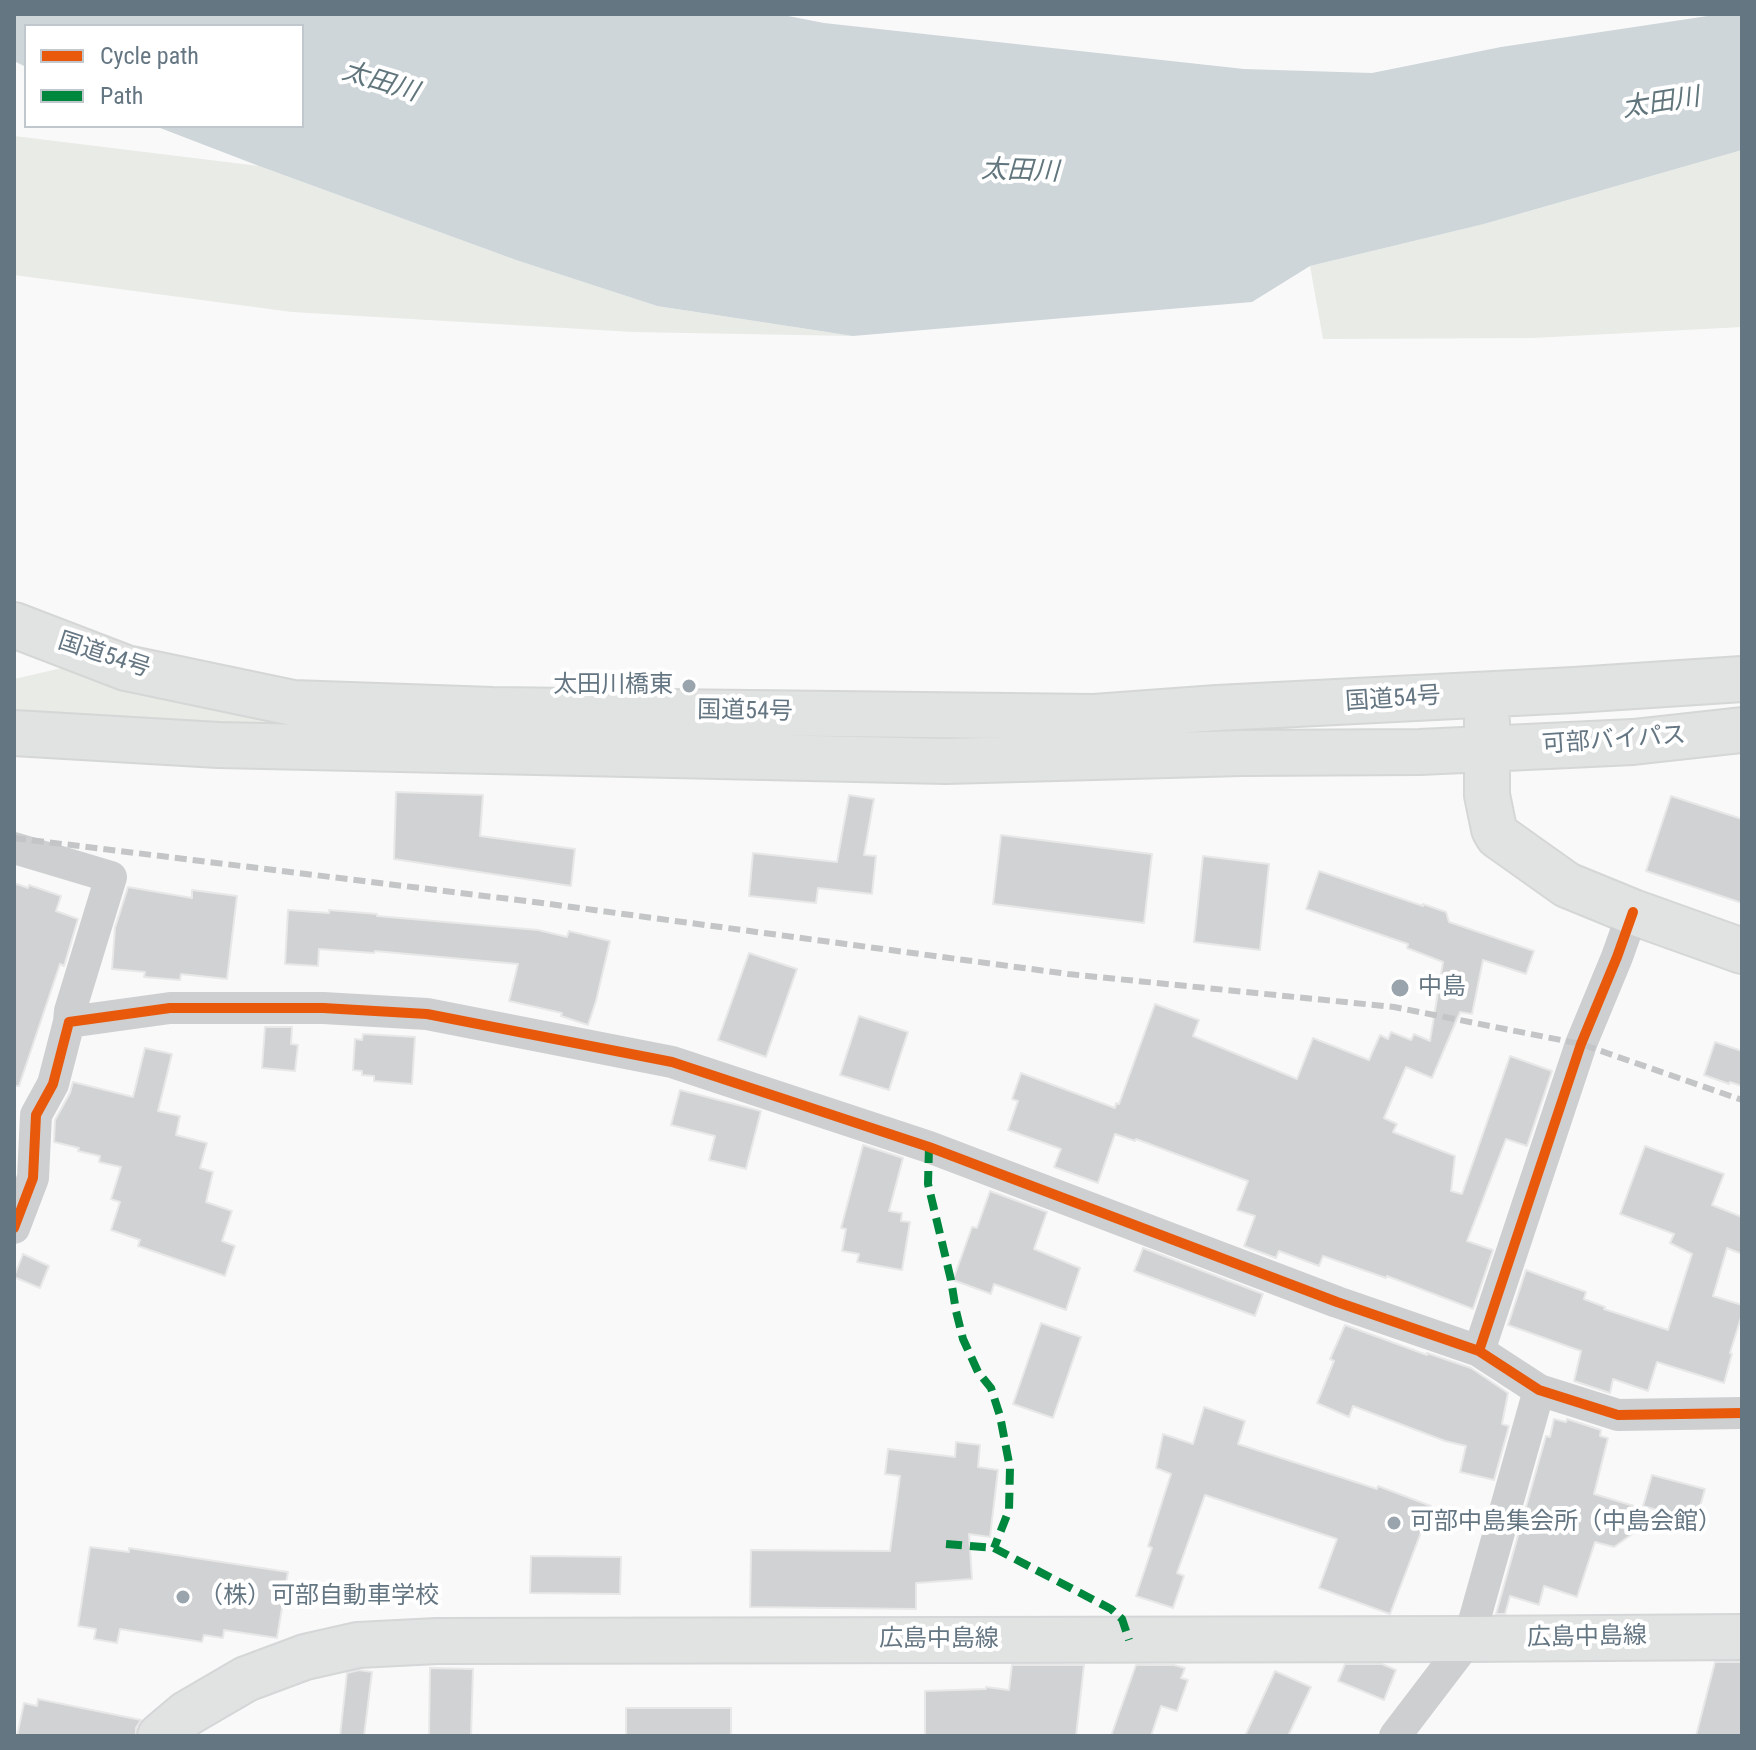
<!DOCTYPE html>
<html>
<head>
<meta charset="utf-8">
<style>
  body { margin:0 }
  #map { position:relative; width:1756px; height:1750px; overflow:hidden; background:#f9f9f9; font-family:"Roboto Condensed",sans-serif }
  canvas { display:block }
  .frame { position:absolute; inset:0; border:16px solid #657683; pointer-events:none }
  .legend { position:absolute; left:24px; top:24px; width:280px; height:104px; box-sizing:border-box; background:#fff; border:2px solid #c1c8cd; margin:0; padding:10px 14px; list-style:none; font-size:24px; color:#657683 }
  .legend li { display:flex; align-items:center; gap:16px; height:40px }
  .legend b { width:40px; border:2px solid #c1c8cd }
</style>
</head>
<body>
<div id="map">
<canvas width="1756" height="1750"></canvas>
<div class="frame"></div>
<ul class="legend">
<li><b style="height:10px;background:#e8590c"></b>Cycle path</li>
<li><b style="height:10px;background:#00873e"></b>Path</li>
</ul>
</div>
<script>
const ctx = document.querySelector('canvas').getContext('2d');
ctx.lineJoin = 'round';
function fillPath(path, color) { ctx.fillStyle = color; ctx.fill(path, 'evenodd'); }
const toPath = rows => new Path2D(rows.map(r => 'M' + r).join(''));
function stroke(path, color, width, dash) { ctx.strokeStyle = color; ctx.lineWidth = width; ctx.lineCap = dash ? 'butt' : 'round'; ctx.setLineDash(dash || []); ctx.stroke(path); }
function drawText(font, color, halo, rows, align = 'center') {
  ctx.font = font + ' "Roboto Condensed","Noto Sans JP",sans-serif'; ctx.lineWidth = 8; ctx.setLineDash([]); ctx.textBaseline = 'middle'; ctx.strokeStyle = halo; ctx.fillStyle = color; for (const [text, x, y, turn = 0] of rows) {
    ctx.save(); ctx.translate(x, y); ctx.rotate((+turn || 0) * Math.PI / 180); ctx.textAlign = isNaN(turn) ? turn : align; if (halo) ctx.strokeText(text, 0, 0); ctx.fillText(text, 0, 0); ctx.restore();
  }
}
fillPath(toPath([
  [14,136,259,166,516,260,657,306,853,336,633,332,292,312,14,275],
  [1742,150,1742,327,1533,338,1323,339,1310,266,1484,224],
  [62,668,143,693,455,736,109,718,14,709,14,679]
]), '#e8ebe6');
fillPath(toPath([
  [14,14,778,14,824,23,1244,69,1372,73,1501,47,1721,14,1742,14,1742,150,1484,224,1310,266,1252,302,853,336,657,306,516,260,259,166,155,126,302,126,302,26,26,26,26,67,14,61]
]), '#ced6d9');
const building = toPath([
  [396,792,483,795,480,836,575,849,571,886,394,859,396,792],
  [849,795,874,799,864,855,876,856,872,894,818,888,816,903,749,896,753,853,837,862,849,795],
  [1671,796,1742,819,1742,903,1646,871,1671,796],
  [1001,835,1152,854,1144,923,993,904,1001,835],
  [1203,856,1269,864,1260,950,1194,942,1203,856],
  [1319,871,1423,906,1423,904,1446,912,1449,922,1534,951,1526,974,1483,960,1472,1014,1460,1012,1432,1078,1406,1067,1384,1118,1397,1124,1393,1132,1455,1156,1451,1191,1462,1194,1510,1056,1552,1071,1527,1146,1506,1139,1467,1241,1493,1250,1473,1309,1387,1276,1386,1278,1323,1256,1319,1266,1279,1251,1276,1258,1244,1246,1255,1216,1237,1210,1248,1181,1136,1139,1135,1141,1115,1134,1098,1183,1054,1167,1061,1149,1008,1130,1018,1101,1012,1099,1021,1073,1115,1108,1116,1103,1119,1104,1155,1004,1199,1020,1193,1036,1297,1079,1313,1038,1369,1060,1380,1035,1388,1039,1391,1032,1411,1040,1414,1034,1430,1041,1443,962,1407,948,1408,944,1306,909,1319,871],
  [14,883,28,888,29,885,61,896,56,911,78,919,64,966,60,964,19,1086,14,1086,14,883],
  [128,887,192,898,192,890,237,896,227,979,181,974,180,980,144,977,145,972,112,969,115,928,128,887],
  [288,910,329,913,329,910,377,914,377,916,538,930,567,937,569,931,610,941,596,1001,588,1025,561,1016,562,1013,509,1001,518,964,375,951,374,953,319,949,318,966,285,964,288,910],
  [749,953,797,969,766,1057,718,1040,749,953],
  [859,1016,908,1032,889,1090,840,1075,859,1016],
  [265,1027,292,1027,291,1044,298,1045,295,1071,262,1068,265,1027],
  [363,1034,415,1037,412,1084,374,1081,374,1076,362,1075,362,1071,353,1070,355,1039,362,1040,363,1034],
  [1715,1042,1742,1051,1742,1086,1730,1082,1729,1084,1704,1075,1715,1042],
  [145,1048,172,1054,158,1111,180,1116,176,1135,207,1143,200,1168,213,1172,206,1202,232,1211,222,1241,235,1246,225,1276,138,1246,140,1240,111,1230,120,1202,111,1199,121,1167,99,1162,100,1156,78,1151,79,1148,54,1142,55,1120,70,1093,73,1082,133,1097,145,1048],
  [680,1090,761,1111,746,1169,709,1160,715,1136,671,1125,680,1090],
  [863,1145,903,1158,889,1211,902,1213,901,1221,910,1222,902,1270,857,1262,859,1254,842,1251,846,1229,841,1228,863,1145],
  [1645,1146,1724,1174,1712,1205,1742,1217,1742,1254,1727,1248,1713,1296,1742,1305,1742,1314,1730,1353,1732,1354,1724,1383,1657,1362,1648,1391,1613,1379,1610,1393,1574,1381,1581,1351,1508,1325,1526,1270,1586,1292,1584,1299,1605,1307,1604,1309,1668,1330,1692,1254,1670,1243,1674,1234,1620,1214,1645,1146],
  [990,1191,1047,1212,1034,1249,1080,1268,1066,1310,994,1284,991,1294,953,1280,972,1227,977,1228,990,1191],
  [1143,1248,1263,1294,1255,1316,1134,1271,1143,1248],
  [23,1254,49,1266,40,1288,14,1277,23,1254],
  [1041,1323,1081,1337,1053,1418,1013,1404,1041,1323],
  [1345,1325,1427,1355,1427,1353,1471,1368,1508,1393,1502,1424,1509,1426,1494,1480,1460,1472,1466,1446,1445,1441,1353,1406,1349,1417,1317,1403,1334,1361,1330,1359,1345,1325],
  [1204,1407,1245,1421,1238,1444,1377,1489,1378,1486,1431,1506,1390,1614,1319,1588,1337,1539,1205,1495,1177,1573,1184,1576,1173,1608,1136,1596,1152,1548,1148,1546,1171,1474,1156,1468,1163,1434,1193,1444,1204,1407],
  [1554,1419,1566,1422,1567,1419,1601,1430,1600,1436,1608,1438,1594,1494,1644,1509,1638,1530,1614,1547,1595,1542,1577,1597,1544,1586,1539,1605,1510,1596,1505,1614,1496,1614,1546,1436,1550,1437,1554,1419],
  [956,1442,980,1445,978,1467,998,1470,990,1537,969,1534,972,1579,916,1583,916,1609,750,1607,751,1550,890,1551,900,1476,885,1474,888,1449,955,1457,956,1442],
  [1652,1475,1705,1489,1696,1521,1643,1506,1652,1475],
  [90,1547,129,1552,129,1548,288,1572,277,1638,224,1630,223,1638,204,1635,202,1642,120,1629,117,1643,94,1639,96,1629,78,1626,90,1547],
  [531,1556,621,1557,620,1594,530,1593,531,1556],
  [1715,1662,1742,1662,1742,1736,1696,1736,1715,1662],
  [1345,1664,1382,1664,1396,1670,1384,1700,1338,1681,1345,1664],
  [1012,1665,1084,1665,1076,1736,925,1736,925,1691,986,1689,986,1687,1009,1690,1012,1665],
  [1136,1665,1174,1665,1185,1668,1181,1678,1188,1680,1177,1711,1161,1706,1151,1736,1111,1736,1136,1665],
  [430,1668,473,1669,471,1736,429,1736,430,1668],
  [359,1670,372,1672,364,1736,340,1736,347,1673,359,1670],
  [1275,1671,1311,1687,1288,1736,1245,1736,1275,1671],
  [38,1699,141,1720,136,1728,136,1736,17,1736,24,1703,37,1706,38,1699],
  [626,1708,731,1708,731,1736,626,1736,626,1708]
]);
fillPath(building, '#d0d2d3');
stroke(building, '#e8e8e8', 2);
const primary = toPath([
  [160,1736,186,1714,246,1679,305,1657,358,1645,437,1641,1469,1639,1742,1637]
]);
const highway = toPath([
  [14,625,126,668,293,703,492,710,1094,717,1217,708,1574,690,1742,679],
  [1487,721,1487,795,1494,829,1498,836,1567,885,1633,912,1742,951],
  [14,733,218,745,946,761,1242,753,1420,752,1633,742,1742,730]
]);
stroke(primary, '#d5d6d7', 48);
stroke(highway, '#d5d6d6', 48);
stroke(toPath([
  [14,848,111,877,70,1011,69,1022],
  [14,1228,33,1178,36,1115,53,1084,69,1022,170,1008,323,1008,427,1014,672,1062,929,1147,1337,1302,1479,1351,1539,1390,1618,1415,1742,1413],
  [1479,1351,1581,1044,1617,957,1633,912],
  [1395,1736,1469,1639,1539,1390]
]), '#cecfd0', 32);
stroke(primary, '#e1e2e2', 44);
stroke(highway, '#e1e2e2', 44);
stroke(toPath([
  [14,838,542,903,1068,974,1394,1007,1581,1044,1742,1100]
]), '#c3c5c6', 6, [12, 6]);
stroke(toPath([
  [929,1147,928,1184,951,1280,956,1311,963,1339,978,1372,991,1388,1000,1416,1010,1468,1009,1510,994,1548],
  [946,1544,994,1548,1111,1609,1122,1619,1129,1640]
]), '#00873e', 8, [16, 8]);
stroke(toPath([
  [14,1228,33,1178,36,1115,53,1084,69,1022,170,1008,323,1008,427,1014,672,1062,929,1147,1337,1302,1479,1351,1539,1390,1618,1415,1742,1413],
  [1479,1351,1581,1044,1617,957,1633,912]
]), '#e8590c', 10);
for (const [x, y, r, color] of [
  [689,686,8,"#99a4ac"],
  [1400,988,10,"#99a4ac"],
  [1394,1523,8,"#99a4ac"],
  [183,1597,8,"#99a4ac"]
]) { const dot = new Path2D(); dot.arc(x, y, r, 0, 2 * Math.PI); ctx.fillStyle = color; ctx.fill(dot); stroke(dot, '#fff', 3); }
drawText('24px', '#657683', '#fff', [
  ["国道54号",104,656,18],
  ["国道54号",1393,700,-4],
  ["国道54号",745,712,1],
  ["可部バイパス",1614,741,-4],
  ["広島中島線",1587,1638,-1],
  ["広島中島線",939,1640]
]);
drawText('24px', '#657683', '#fff', [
  ["太田川橋東",673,686,"right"],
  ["中島",1418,988],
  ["可部中島集会所（中島会館）",1410,1523],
  ["（株）可部自動車学校",199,1597]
], 'left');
drawText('italic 26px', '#60757c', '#fff', [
  ["太田川",380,83,17],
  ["太田川",1661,104,-9],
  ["太田川",1020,172,2]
]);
</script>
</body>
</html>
